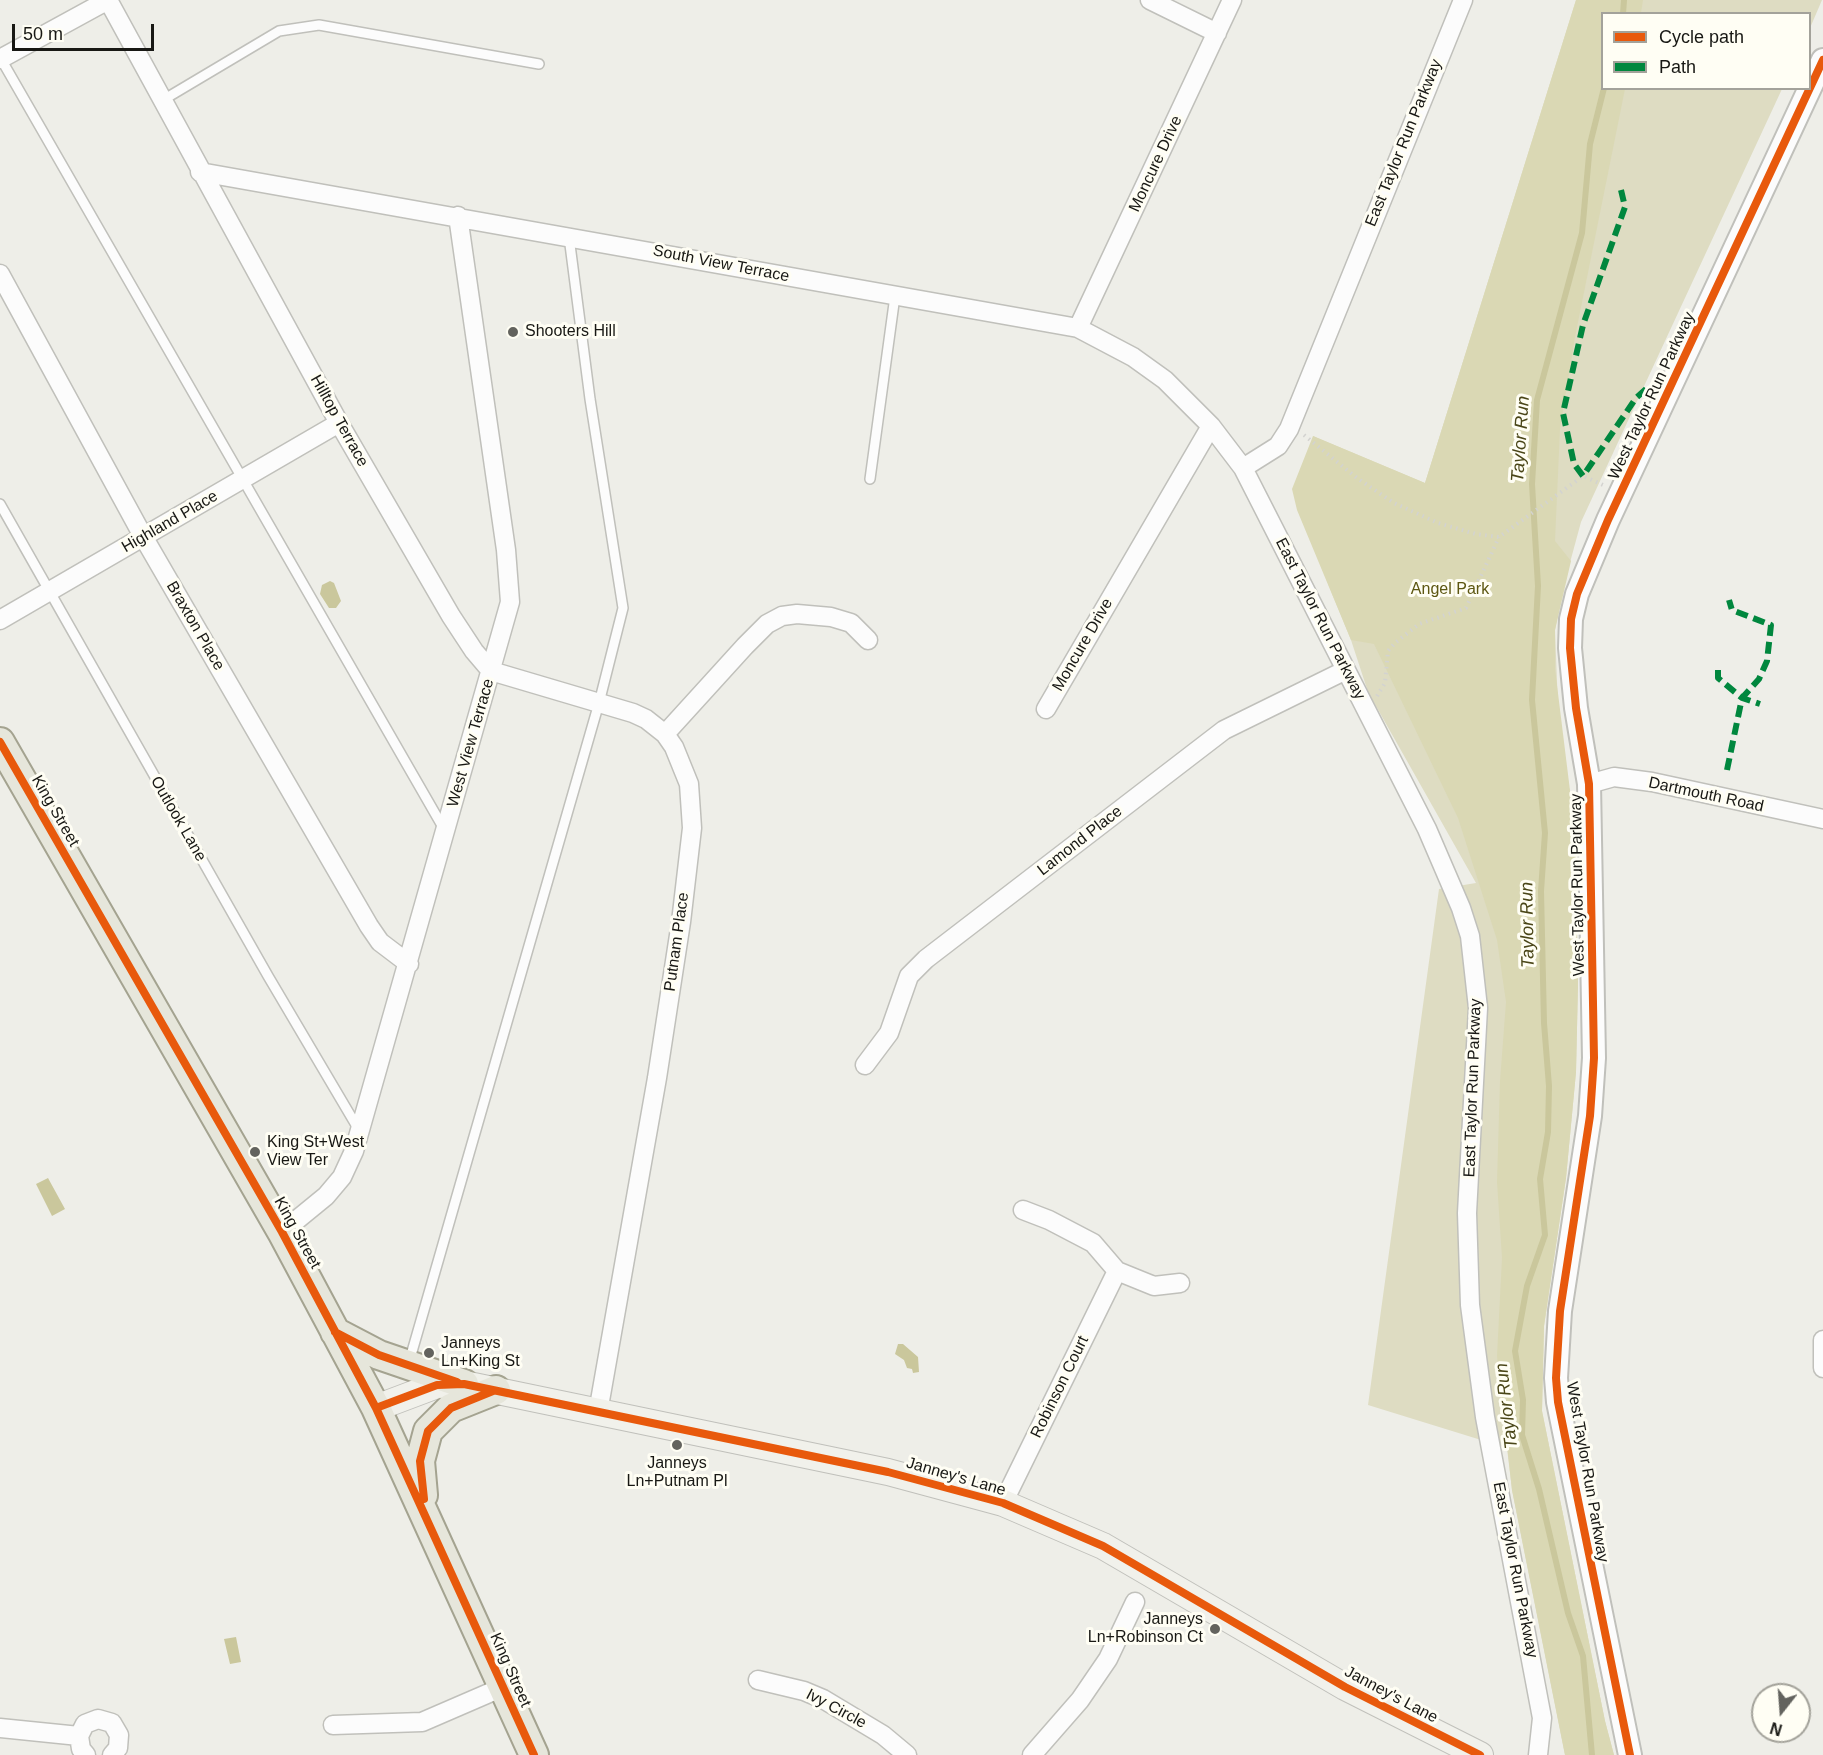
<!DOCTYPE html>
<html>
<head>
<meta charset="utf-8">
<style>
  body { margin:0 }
  #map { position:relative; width:1823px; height:1755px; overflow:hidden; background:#eeeee8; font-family:Helvetica,sans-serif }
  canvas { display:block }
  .legend { position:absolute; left:1601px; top:12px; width:210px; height:78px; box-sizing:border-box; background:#fffef4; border:2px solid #a3a29a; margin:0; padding:8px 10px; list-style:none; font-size:18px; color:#181814 }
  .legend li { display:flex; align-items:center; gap:12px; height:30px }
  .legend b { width:30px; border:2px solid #a3a29a }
  .north { position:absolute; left:1751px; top:1683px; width:60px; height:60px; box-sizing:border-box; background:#fffef4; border:2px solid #a3a29a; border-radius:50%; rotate:197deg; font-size:16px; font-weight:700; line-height:24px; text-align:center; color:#181814 }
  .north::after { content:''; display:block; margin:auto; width:21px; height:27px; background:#63635e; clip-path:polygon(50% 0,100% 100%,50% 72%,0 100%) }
  .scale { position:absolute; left:12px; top:24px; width:142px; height:27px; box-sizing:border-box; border:3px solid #181814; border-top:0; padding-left:8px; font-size:18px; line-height:21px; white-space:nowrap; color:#181814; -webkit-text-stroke:4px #fffef4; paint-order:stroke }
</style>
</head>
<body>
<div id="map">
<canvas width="1823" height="1755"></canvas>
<ul class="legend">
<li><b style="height:8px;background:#e8590c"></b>Cycle path</li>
<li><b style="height:8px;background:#00873e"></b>Path</li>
</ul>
<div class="north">N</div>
<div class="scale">50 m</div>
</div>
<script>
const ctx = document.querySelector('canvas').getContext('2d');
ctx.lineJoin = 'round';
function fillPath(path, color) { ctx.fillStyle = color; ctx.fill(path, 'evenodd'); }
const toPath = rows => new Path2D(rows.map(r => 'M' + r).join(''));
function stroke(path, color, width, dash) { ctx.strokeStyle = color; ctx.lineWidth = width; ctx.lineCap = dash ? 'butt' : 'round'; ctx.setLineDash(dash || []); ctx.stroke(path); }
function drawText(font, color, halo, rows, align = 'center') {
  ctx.font = font + ' Helvetica,sans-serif'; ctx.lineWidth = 6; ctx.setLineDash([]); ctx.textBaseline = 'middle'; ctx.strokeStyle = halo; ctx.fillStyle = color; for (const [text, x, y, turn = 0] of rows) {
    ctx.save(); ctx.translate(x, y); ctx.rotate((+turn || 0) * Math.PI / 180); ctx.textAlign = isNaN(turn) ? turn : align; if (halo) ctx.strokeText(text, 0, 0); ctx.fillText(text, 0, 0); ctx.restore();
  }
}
fillPath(toPath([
  [1576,0,1822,0,1810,28,1810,14,1602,14,1602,88,1782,89,1581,522,1562,592,1555,630,1558,707,1575,831,1578,984,1576,1072,1566,1178,1544,1326,1542,1411,1605,1721,1614,1755,1565,1755,1512,1490,1507,1448,1368,1405,1439,889,1476,883,1368,692,1351,640,1320,564,1313,436,1425,483]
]), '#dedcc2');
fillPath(toPath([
  [1576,0,1643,0,1641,13,1602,14,1602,88,1625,89,1575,337,1560,429,1555,541,1571,561,1555,630,1555,669,1575,831,1578,984,1576,1072,1566,1178,1544,1326,1542,1411,1605,1721,1614,1755,1565,1755,1512,1490,1497,1356,1502,1258,1497,1182,1500,1081,1506,1002,1497,940,1458,818,1374,644,1351,640,1297,510,1292,489,1313,436,1425,483]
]), '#dad8b4');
fillPath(toPath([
  [330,581,334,583,341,601,336,608,329,608,320,594,322,585],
  [48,1178,65,1209,52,1216,36,1184],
  [898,1344,903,1344,918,1357,919,1372,913,1373,912,1369,907,1368,904,1360,895,1354],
  [236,1637,241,1662,230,1664,224,1639]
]), '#cac79c');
stroke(toPath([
  [1623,14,1624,0],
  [1592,1755,1583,1656,1568,1613,1539,1489,1522,1435,1523,1400,1515,1351,1527,1286,1545,1235,1540,1179,1548,1132,1549,1086,1544,1023,1541,891,1545,833,1532,700,1538,586,1532,484,1537,400,1582,233,1590,144,1604,88]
]), '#cac79c', 6);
const service = toPath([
  [1,59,444,829],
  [163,100,279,31,319,25,539,64],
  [870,479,895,296],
  [0,504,268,976,359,1130],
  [409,1362,599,703,623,608,590,399,569,237]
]);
const minor = toPath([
  [108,0,339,423,451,616,474,651,491,671,633,713,646,719,665,734,674,747,689,784,692,828,681,922,657,1078,598,1412],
  [1150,0,1217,33],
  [0,59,108,0],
  [200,172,1078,328,1133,357,1165,380,1211,426,1243,468,1427,829,1461,908,1470,936,1478,1008,1467,1213,1470,1305,1485,1417,1542,1718,1538,1755],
  [0,274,144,538,369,926,380,942,409,964],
  [1078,328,1232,0],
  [1243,468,1278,446,1289,429,1463,0],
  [0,620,339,423],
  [1046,709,1211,426],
  [665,734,745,646,767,624,782,616,797,614,831,617,851,623,868,640],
  [1589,784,1614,777,1652,782,1823,819],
  [865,1065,889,1033,909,976,926,959,1224,730,1346,670],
  [1023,1210,1049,1220,1093,1243,1117,1271,1154,1286,1180,1283],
  [282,1232,326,1196,342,1177,354,1151,510,602,506,550,458,216],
  [1823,1340,1823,1368],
  [1003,1503,1117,1271],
  [758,1680,804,1691,823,1699,883,1735,907,1755],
  [333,1725,422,1722,503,1687],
  [0,1728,79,1736],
  [86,1755,81,1749,79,1736,85,1724,98,1719,112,1723,119,1735,118,1748,112,1755],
  [1032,1755,1080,1700,1108,1659,1135,1602]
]);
const tertiary = toPath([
  [1630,1755,1558,1402,1556,1378,1560,1311,1590,1116,1594,1058,1589,784,1576,708,1570,648,1571,619,1577,594,1608,520,1823,60]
]);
const secondary = toPath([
  [376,1408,437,1385,464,1384,888,1472,1003,1503,1103,1546,1345,1687,1480,1755]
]);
const primary = toPath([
  [0,742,282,1232,376,1408,534,1755],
  [335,1332,379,1355,464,1384],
  [423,1495,420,1461,428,1431,451,1408,496,1390]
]);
stroke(service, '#c0c0bb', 12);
stroke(minor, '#c0c0bb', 21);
stroke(tertiary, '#c0c0bb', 26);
stroke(secondary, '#c0c0bb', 28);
stroke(primary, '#a4a390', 32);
stroke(toPath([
  [1304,435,1357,478,1394,503,1438,523,1476,534,1499,537,1583,476,1603,485],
  [1377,696,1385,683,1388,651,1395,643,1419,624,1466,608,1499,537]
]), '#d3d3d0', 4, [1.5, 4.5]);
stroke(service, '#fcfcfc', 9);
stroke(minor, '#fcfcfc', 18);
stroke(tertiary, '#fcfcfc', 22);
stroke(secondary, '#f1f1eb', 26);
stroke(primary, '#e6e6db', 28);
stroke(toPath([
  [1621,190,1625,207,1583,325,1563,413,1574,464,1583,476,1636,398,1646,389],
  [1718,670,1718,678,1742,698,1760,704],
  [1727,770,1742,698,1759,679,1767,661,1771,625,1732,610,1729,600]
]), '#00873e', 6, [12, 6]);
stroke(toPath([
  [0,742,282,1232,376,1408,534,1755],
  [335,1332,379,1355,457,1382],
  [376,1408,437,1385,464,1384,888,1472,1003,1503,1103,1546,1345,1687,1480,1755],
  [424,1499,420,1461,428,1431,451,1408,493,1391],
  [1630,1755,1558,1402,1556,1378,1560,1311,1590,1116,1594,1058,1589,784,1576,708,1570,648,1571,619,1577,594,1608,520,1823,60]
]), '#e8590c', 8);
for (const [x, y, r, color] of [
  [513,332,6,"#63635e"],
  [255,1152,6,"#63635e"],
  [429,1353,6,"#63635e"],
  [677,1445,6,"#63635e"],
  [1215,1629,6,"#63635e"]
]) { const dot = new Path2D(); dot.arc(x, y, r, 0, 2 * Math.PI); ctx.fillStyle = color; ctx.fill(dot); stroke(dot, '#fffef4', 2); }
drawText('16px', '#181814', '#fffef4', [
  ["East Taylor Run Parkway",1404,143,-68],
  ["Moncure Drive",1156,164,-65],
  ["South View Terrace",721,264,11],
  ["West Taylor Run Parkway",1652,396,-65],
  ["Hilltop Terrace",339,421,61],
  ["Highland Place",170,522,-30],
  ["East Taylor Run Parkway",1320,619,63],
  ["Braxton Place",195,626,60],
  ["Moncure Drive",1083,645,-60],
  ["West View Terrace",471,743,-74],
  ["Dartmouth Road",1706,795,12],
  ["King Street",55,811,60],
  ["Outlook Lane",178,819,60],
  ["Lamond Place",1080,841,-38],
  ["West Taylor Run Parkway",1578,885,-91],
  ["Putnam Place",677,942,-82],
  ["East Taylor Run Parkway",1473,1088,-88],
  ["King Street",297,1233,61],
  ["Robinson Court",1060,1387,-64],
  ["West Taylor Run Parkway",1587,1472,80],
  ["Janney's Lane",956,1477,16],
  ["East Taylor Run Parkway",1515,1570,79],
  ["King Street",510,1670,66],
  ["Janney's Lane",1391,1695,28],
  ["Ivy Circle",836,1709,28]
]);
drawText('16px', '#181814', '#fffef4', [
  ["Shooters Hill",525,332],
  ["King St+West",267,1143],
  ["View Ter",267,1161],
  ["Janneys",441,1344],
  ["Ln+King St",441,1362],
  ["Janneys",677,1464,"center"],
  ["Ln+Putnam Pl",677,1482,"center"],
  ["Janneys",1203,1620,"right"],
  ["Ln+Robinson Ct",1203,1638,"right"]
], 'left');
drawText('16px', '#5d5712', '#fffef4', [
  ["Angel Park",1450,590]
]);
drawText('italic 18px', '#4a4618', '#fffef4', [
  ["Taylor Run",1521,439,-86],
  ["Taylor Run",1528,925,-91],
  ["Taylor Run",1507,1406,-97]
]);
</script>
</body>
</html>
